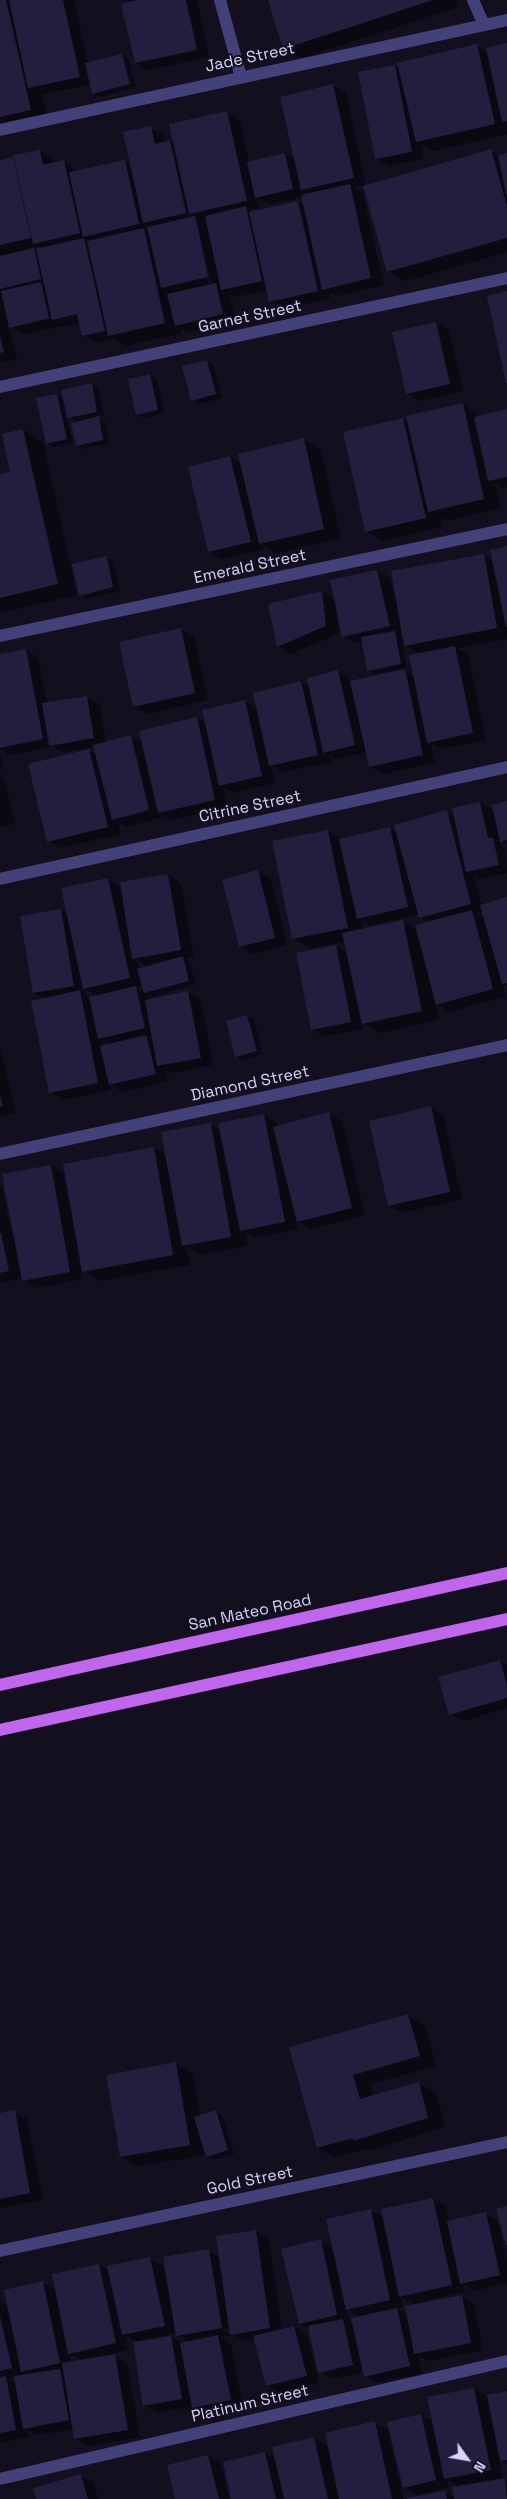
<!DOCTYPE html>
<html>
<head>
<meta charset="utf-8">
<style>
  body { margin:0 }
  #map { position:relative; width:507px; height:2499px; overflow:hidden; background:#130f1f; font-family:"Space Grotesk",sans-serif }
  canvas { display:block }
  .north { position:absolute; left:442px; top:2434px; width:50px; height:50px; -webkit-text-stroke:4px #130f1f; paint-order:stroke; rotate:122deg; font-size:14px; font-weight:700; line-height:20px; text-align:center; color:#d9d3fa }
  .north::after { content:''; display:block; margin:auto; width:18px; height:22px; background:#d9d3fa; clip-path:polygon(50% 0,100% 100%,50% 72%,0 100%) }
</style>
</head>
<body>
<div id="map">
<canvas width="507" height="2499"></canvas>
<div class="north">N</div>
</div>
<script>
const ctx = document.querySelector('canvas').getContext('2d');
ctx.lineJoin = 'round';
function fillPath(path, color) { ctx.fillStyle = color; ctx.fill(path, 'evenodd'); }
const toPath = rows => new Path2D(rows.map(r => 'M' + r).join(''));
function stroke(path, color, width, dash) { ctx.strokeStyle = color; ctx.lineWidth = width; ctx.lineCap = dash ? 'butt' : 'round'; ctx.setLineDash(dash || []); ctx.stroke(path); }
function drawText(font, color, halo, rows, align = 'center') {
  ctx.font = font + ' "Space Grotesk",sans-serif'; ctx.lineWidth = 4; ctx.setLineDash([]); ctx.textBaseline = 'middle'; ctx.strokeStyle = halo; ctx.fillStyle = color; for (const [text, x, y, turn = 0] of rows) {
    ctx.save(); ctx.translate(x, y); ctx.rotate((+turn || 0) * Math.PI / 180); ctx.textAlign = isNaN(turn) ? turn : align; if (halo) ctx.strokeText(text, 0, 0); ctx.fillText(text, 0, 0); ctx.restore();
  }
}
fillPath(toPath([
  [0,0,74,0,88,64,122,55,129,59,136,87,100,97,93,93,91,84,42,95,48,119,0,130],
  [126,0,197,0,209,57,149,70,136,63,131,3],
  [269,0,456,0,458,7,302,58,284,48],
  [507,45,507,134,434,151,421,144,424,159,389,166,376,158,359,73,395,66,400,69,477,46,488,52],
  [333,86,346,93,366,186,491,151,499,156,507,154,507,252,406,281,389,271,365,185,354,188,363,193,384,285,336,296,329,292,330,298,284,309,271,301,268,290,235,297,229,293,236,321,189,332,181,328,182,333,126,346,114,339,96,343,83,335,80,323,23,334,9,326,17,359,0,363,0,161,40,151,53,158,54,164,64,162,77,172,125,161,131,165,151,128,164,135,165,142,170,141,175,145,227,112,240,120,249,162,285,154,296,160],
  [305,190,311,194,306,195],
  [303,197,305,206,298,202,253,212,250,210,259,208,257,198,269,204],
  [207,220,209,225,202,221],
  [195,225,198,225,211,283,209,284],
  [40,246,45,249,36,251,31,248],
  [55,316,56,318,20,326,20,324],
  [436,323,449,330,463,391,420,401,407,393,393,333],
  [206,361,213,365,222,398,199,404,192,400],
  [150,375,157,379,164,413,144,418,137,414],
  [91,384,98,388,104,415,96,416,105,422,110,443,84,449,77,445,78,422,67,416,73,443,54,447,47,443,57,395,64,400],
  [463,404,480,416,507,410,507,487,502,488,495,484,501,508,446,521,440,517,442,527,383,541,366,531,403,419,409,422],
  [23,430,43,442,77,595,0,613,0,475,11,473],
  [304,440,321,450,341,538,277,553,262,545,263,549,222,559,209,552,230,457,241,464],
  [507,547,507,639,457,648,468,655,486,740,441,749,431,744,435,762,383,774,370,766,367,752,337,759,329,755,331,762,283,772,271,765,275,783,233,793,223,787,228,807,172,820,161,814,162,817,126,827,118,822,121,834,61,848,49,841,89,750,97,755,95,747,63,752,53,746,11,755,0,749,0,655,25,650,38,658,47,704,87,697,100,704,106,743,130,737,144,744,197,718,207,724,245,701,257,709,301,682,310,688,338,672,351,679,352,682,405,671,414,676,421,654,403,644,407,668,375,674,368,670,363,642,356,643,343,636,339,616,337,616,339,633,291,654,278,646,322,592,335,600,331,581,377,571,390,578,395,599,484,555,493,561],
  [106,557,113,561,120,591,87,599,80,595],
  [181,630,194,637,208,700,148,714,135,707,121,643],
  [0,754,3,769,0,769],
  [0,776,4,778,15,824,0,827],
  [480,803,494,811,507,803,507,844,499,840,500,844,505,847,507,873,480,879,474,876,482,905,507,899,507,986,502,983,506,996,450,1012,435,1003,439,1020,380,1033,362,1023,363,1029,325,1036,312,1029,336,946,348,953,345,942,311,948,293,939,328,831,342,839,390,829,397,833,446,812,455,817],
  [483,912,485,919,476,913],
  [419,914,420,917,429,923,418,930,402,921,363,930,361,920,371,925],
  [258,872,271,879,287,945,253,954,240,946],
  [168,875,181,883,194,957,185,959,189,961,196,984,152,997,148,995,150,1000,188,993,201,1000,213,1065,172,1073,165,1069,168,1081,123,1092,110,1084,111,1090,63,1100,50,1092,46,999,34,993,61,910,68,915,108,879,122,887],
  [136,959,149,967,139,970],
  [143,985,145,993,135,987],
  [86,989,88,991,98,996,91,998,84,994,86,993],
  [153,1036,154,1041,148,1037],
  [101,1039,111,1045,102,1047],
  [247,1016,254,1020,263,1054,243,1060,236,1056],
  [0,1048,16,1113,0,1117],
  [430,1108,443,1115,462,1199,402,1213,389,1206],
  [329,1114,342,1121,365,1215,311,1229,296,1220,298,1229,254,1238,245,1233,248,1246,200,1255,186,1247,190,1265,100,1281,81,1269,83,1279,36,1288,23,1280,22,1278,0,1283,0,1187,2,1188,12,1233,14,1233,51,1166,64,1173,69,1203,71,1203,154,1148,167,1156,211,1125,221,1131,264,1115,277,1123,278,1127],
  [500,1661,507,1665,507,1708,463,1721,450,1714],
  [407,2016,425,2026,436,2066,370,2084,373,2096,419,2083,436,2093,445,2127,371,2150,369,2148,335,2157,318,2148,291,2048],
  [176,2064,193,2074,200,2116,215,2112,222,2115,234,2154,214,2160,207,2155,138,2166,121,2157],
  [14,2112,27,2119,43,2200,0,2208,0,2115],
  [433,2199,446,2206,449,2221,485,2213,498,2221,507,2260,507,2283,474,2291,463,2284,465,2292,420,2302,421,2304,461,2296,474,2304,483,2350,428,2361,418,2355,422,2373,378,2383,365,2376,364,2372,333,2379,320,2372,310,2329,300,2324,320,2241,334,2248,371,2211,384,2218,382,2210],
  [400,2296,416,2305,408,2315,396,2308,403,2307],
  [347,2309,360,2317,354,2326,348,2322,350,2322],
  [256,2231,269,2239,282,2330,294,2327,307,2335,319,2383,280,2393,267,2385,255,2340,244,2341,234,2335,220,2337,231,2344,243,2407,206,2414,192,2407,157,2412,144,2405,137,2342,125,2335,128,2350,112,2354,127,2363,140,2437,89,2446,76,2439,74,2429,37,2435,27,2430,29,2437,0,2443,0,2301,9,2306,43,2283,56,2290,99,2265,109,2271,150,2259,163,2266,166,2282,169,2282,208,2251,220,2257],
  [217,2324,231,2332,231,2335,216,2326],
  [177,2333,190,2342,183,2344,171,2337,159,2339,158,2337],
  [69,2353,83,2361,71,2363],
  [15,2377,16,2384,8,2379],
  [474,2389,489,2398,507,2393,507,2464,499,2459,503,2479,507,2480,507,2499,409,2499,445,2493,455,2498,460,2487,447,2480,449,2487,417,2495,404,2487,421,2415,434,2422],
  [375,2423,388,2430,403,2499,232,2499,265,2453,276,2460,314,2438,329,2447],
  [208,2456,221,2463,229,2499,176,2499],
  [81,2476,94,2483,98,2499,38,2499]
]), '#0007');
fillPath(toPath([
  [0,0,6,0,31,110,0,117],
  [9,0,63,0,80,77,28,88],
  [137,0,186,0,197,50,135,63,121,4],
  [268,0,433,0,283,49],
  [507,43,507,121,502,122,486,48],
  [477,44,495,124,416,142,397,63],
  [122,54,130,84,92,94,85,63],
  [395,65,412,152,375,159,358,72],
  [333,84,354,178,301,190,280,97],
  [227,111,247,201,189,214,169,124],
  [151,126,155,144,170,140,186,213,143,223,123,132],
  [491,149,507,206,507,238,387,272,363,186],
  [40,150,43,165,64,160,80,233,33,244,13,155],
  [285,153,293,189,255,198,247,162],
  [507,153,507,194,506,194,498,155],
  [13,157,31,238,0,245,0,160],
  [125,160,139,224,83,237,69,172],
  [350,184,371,278,322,290,301,195],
  [298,201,318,291,269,302,249,212],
  [246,206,262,281,221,290,205,216],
  [195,216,208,277,161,288,147,227],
  [144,228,165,323,108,336,87,241],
  [84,238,105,331,82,336,77,314,52,320,36,249],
  [34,248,41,279,0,289,0,256],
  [41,282,49,318,9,328,1,291],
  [216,283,223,314,175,326,167,294],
  [507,291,507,383,506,383,487,296],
  [436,322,450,384,406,394,392,332],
  [0,336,4,352,0,353],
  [207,360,216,394,191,401,182,366],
  [150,374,158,410,136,415,128,379],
  [92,383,97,412,67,418,61,390],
  [57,394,67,439,46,444,36,398],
  [463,403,484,499,428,512,406,416],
  [507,409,507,477,488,481,474,417],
  [99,416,103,440,76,446,71,423],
  [403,418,426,518,365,532,343,432],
  [23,429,58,584,0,598,0,474,10,472,2,434],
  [304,438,324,529,259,544,238,454],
  [230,456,251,542,208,552,188,467],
  [507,546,507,627,506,627,490,550],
  [484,554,497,628,404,646,391,571],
  [107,556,113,587,79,596,72,564],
  [377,570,390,626,342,637,330,580],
  [322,591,326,626,277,647,268,604],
  [181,628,195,693,133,707,119,642],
  [395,631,401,664,367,671,361,637],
  [455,646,473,733,427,743,409,655],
  [26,649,43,739,0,748,0,654],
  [405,669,423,755,369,767,350,681],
  [338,670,355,745,323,753,307,678],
  [301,681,318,755,269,766,253,693],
  [87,696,94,738,49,746,42,703],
  [245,700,262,776,219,786,202,710],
  [197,717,215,800,158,813,139,731],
  [131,735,149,810,112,820,93,745],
  [89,749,108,827,47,842,28,764],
  [507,801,507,840,500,842,492,805],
  [480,802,488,838,493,838,499,865,466,872,452,808],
  [447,810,471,904,419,918,394,825],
  [390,827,408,907,357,919,339,839],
  [328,830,348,928,292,939,272,841],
  [258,870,275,938,239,947,222,880],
  [168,874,181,950,132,959,120,882],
  [108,878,130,978,83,989,61,888],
  [507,897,507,983,502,984,480,905],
  [61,909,74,986,33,993,20,916],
  [472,910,493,989,436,1005,415,925],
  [403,920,422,1011,362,1024,342,933],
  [336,945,351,1022,311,1030,296,953],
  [183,956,189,981,144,993,137,969],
  [136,986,145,1028,98,1039,89,997],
  [80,990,98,1083,49,1093,31,1001],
  [188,991,201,1058,157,1066,145,1000],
  [247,1015,257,1051,235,1057,226,1021],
  [146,1035,156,1074,109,1085,100,1046],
  [0,1095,3,1106,0,1107],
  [431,1106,450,1192,388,1206,369,1121],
  [329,1112,352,1208,297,1222,273,1127],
  [264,1114,285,1222,240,1231,218,1123],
  [211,1123,231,1237,182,1246,161,1132],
  [154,1147,173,1255,82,1272,63,1164],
  [51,1165,70,1272,22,1281,2,1174],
  [1,1233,9,1271,0,1273,0,1234],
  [500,1660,507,1685,507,1698,449,1715,438,1677],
  [408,2014,420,2056,353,2075,360,2099,419,2082,428,2118,353,2141,353,2138,317,2148,289,2047],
  [176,2062,190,2145,120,2157,106,2075],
  [15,2110,30,2193,0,2199,0,2113],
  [216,2110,228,2150,206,2157,194,2117],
  [433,2198,452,2285,399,2297,381,2209],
  [507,2206,507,2245,506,2245,496,2209],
  [371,2209,390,2300,346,2310,326,2219],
  [486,2212,500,2275,460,2284,447,2221],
  [256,2230,270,2328,230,2335,216,2236],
  [321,2239,337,2315,299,2324,281,2249],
  [209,2249,222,2328,176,2336,163,2257],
  [150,2257,165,2326,122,2335,107,2266],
  [99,2264,116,2343,68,2354,52,2274],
  [43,2281,60,2363,21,2372,4,2290],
  [462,2295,471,2343,414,2354,405,2306],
  [397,2308,410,2366,364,2377,351,2318],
  [0,2316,12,2368,0,2371],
  [343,2319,353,2365,318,2373,308,2326],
  [294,2326,307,2376,266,2386,253,2336],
  [218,2335,231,2400,192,2408,180,2343],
  [171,2336,182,2399,143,2406,133,2342],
  [115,2354,128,2430,74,2439,62,2363],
  [60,2369,69,2420,23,2429,14,2376],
  [6,2376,16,2430,0,2433,0,2377],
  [474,2388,491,2470,444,2479,427,2397],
  [507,2391,507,2460,500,2461,487,2395],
  [421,2414,436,2480,403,2488,387,2422],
  [375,2421,392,2499,339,2499,325,2433],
  [314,2437,328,2499,284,2499,272,2447],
  [265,2452,276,2499,231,2499,223,2462],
  [208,2455,219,2499,175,2499,167,2465],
  [81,2474,88,2499,36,2499,33,2488],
  [505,2478,507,2499,454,2499,452,2487],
  [445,2491,447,2499,407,2499,407,2498]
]), '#251d3e');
stroke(toPath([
  [220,0,241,77],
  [473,0,484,25],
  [0,130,507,20],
  [0,387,507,278],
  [0,636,507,529],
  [0,879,507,767],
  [0,1154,507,1045],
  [0,2251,507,2142],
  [0,2479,507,2361]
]), '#444079', 12);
stroke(toPath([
  [0,1685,507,1573],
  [0,1730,507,1619]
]), '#c066ed', 12);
drawText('16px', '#d9d3fa', '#130f1f', [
  ["Jade Street",250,58,-12],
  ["Garnet Street",250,317,-12],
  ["Emerald Street",250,567,-12],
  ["Citrine Street",250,807,-12],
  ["Diamond Street",250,1084,-12],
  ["San Mateo Road",250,1613,-12],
  ["Gold Street",250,2181,-12],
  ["Platinum Street",250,2404,-13]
]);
</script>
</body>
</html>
